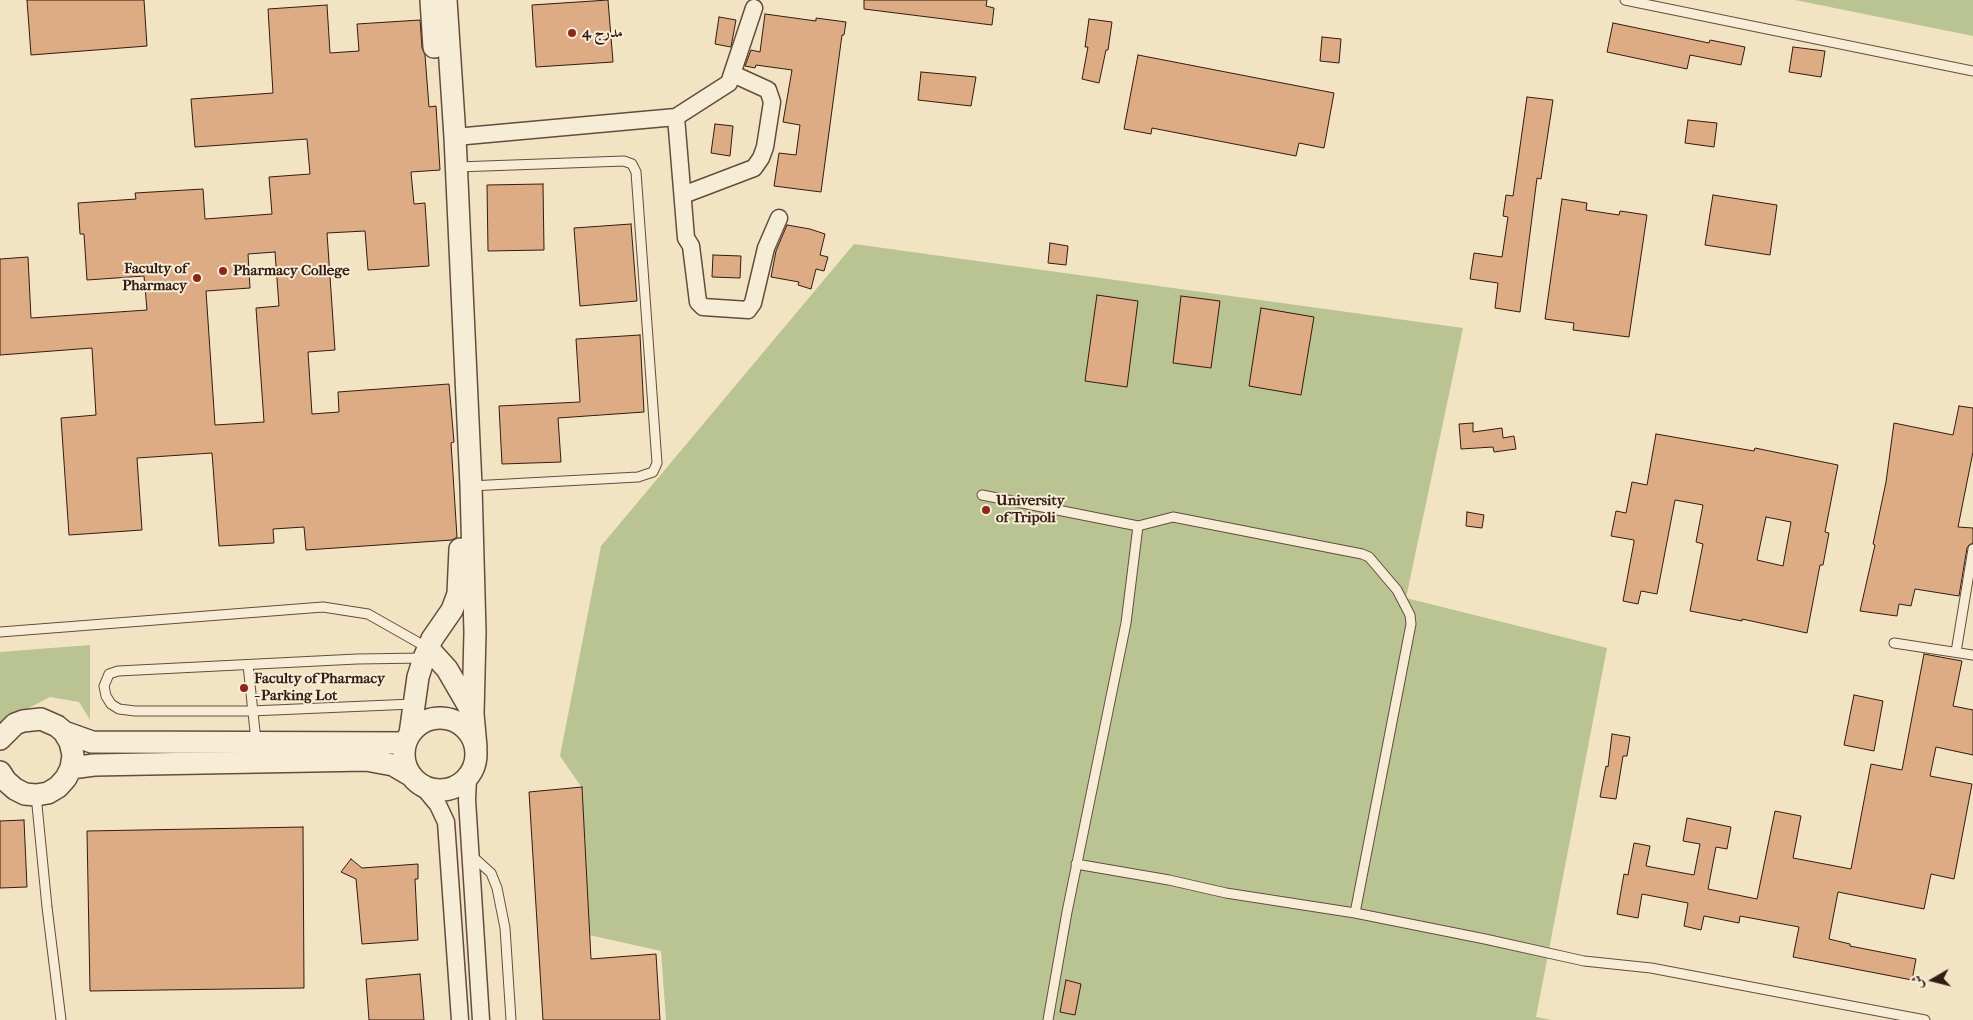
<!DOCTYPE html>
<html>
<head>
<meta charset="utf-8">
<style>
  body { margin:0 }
  #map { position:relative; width:1973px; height:1020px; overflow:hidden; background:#f2e3c2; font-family:"IM FELL French Canon",Amiri,serif }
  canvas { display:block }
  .north { position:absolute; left:1908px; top:955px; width:50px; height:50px; -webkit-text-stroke:4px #f7edd7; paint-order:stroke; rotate:262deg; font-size:14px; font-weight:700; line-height:20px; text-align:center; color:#331b12 }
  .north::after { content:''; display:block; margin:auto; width:18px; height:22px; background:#331b12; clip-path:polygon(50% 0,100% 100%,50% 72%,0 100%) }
</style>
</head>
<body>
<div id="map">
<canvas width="1973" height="1020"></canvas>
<div class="north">ش</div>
</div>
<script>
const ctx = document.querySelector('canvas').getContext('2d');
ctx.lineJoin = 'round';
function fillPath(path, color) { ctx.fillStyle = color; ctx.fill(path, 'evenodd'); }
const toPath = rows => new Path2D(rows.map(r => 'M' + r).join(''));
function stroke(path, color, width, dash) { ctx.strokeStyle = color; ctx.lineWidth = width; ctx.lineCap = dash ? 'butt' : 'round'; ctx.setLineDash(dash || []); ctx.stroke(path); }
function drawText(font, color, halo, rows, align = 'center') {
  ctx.font = font + ' "IM FELL French Canon",Amiri,serif'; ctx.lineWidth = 4; ctx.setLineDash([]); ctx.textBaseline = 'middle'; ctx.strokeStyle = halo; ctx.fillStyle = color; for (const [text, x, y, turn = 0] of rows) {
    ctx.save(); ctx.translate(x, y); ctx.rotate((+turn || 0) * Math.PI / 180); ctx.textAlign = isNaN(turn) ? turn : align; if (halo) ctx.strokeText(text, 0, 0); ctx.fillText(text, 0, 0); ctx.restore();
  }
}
fillPath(toPath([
  [1795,0,1973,0,1973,36],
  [854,244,1463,328,1406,598,1607,648,1536,1017,1552,1020,666,1020,661,951,589,935,582,788,560,756,601,546],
  [90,645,90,720,79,702,50,697,23,711,0,727,0,652]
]), '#bac493');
const building = toPath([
  [27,0,144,0,147,46,31,55,27,0],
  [608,0,613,62,536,67,532,5,608,0],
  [864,0,987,0,986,6,994,8,992,25,864,9,864,0],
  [327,5,330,53,359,51,357,24,420,20,422,48,425,55,429,107,436,106,440,170,411,172,414,204,425,203,429,266,368,270,365,231,327,233,335,350,308,352,312,414,339,412,338,392,449,384,454,442,451,443,457,537,452,540,306,550,304,527,273,529,274,543,219,546,212,453,137,458,142,530,69,535,61,418,96,415,92,348,0,355,0,259,28,257,31,318,147,310,144,276,87,280,84,234,80,234,78,203,136,199,135,193,203,189,205,219,272,214,269,177,310,174,307,139,195,147,191,99,273,93,268,9,327,5],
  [275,252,279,306,256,308,264,422,215,425,206,291,250,288,248,254,275,252],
  [765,14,816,21,816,18,846,22,844,35,842,35,821,192,774,186,779,153,796,155,800,125,783,122,792,70,756,65,755,68,745,66,751,50,760,52,765,14],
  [719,17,736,20,731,47,715,44,719,17],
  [1089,19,1112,22,1108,50,1106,50,1099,83,1082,79,1088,47,1085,47,1089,19],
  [1613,23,1709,43,1710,40,1745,47,1741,65,1690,55,1687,69,1607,52,1613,23],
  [1322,37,1341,39,1339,63,1320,61,1322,37],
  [1793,47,1825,51,1821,77,1789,72,1793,47],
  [1138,55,1334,93,1324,148,1299,143,1296,156,1152,128,1151,134,1124,129,1138,55],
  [921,72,976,77,971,106,918,100,921,72],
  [1527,97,1553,100,1541,179,1537,178,1520,312,1495,308,1498,283,1470,279,1474,253,1502,257,1508,217,1503,216,1506,195,1513,196,1527,97],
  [1688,120,1717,123,1714,147,1685,143,1688,120],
  [715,124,733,126,730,156,711,153,715,124],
  [543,184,544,250,488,251,487,185,543,184],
  [1713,195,1777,205,1770,255,1705,245,1713,195],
  [1562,199,1587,203,1586,210,1619,215,1620,211,1647,215,1629,337,1573,330,1574,323,1545,319,1562,199],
  [631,224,637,301,580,306,574,228,631,224],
  [787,225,810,229,825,234,820,255,828,257,824,271,816,269,811,289,798,285,799,282,771,277,776,251,787,225],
  [1050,243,1068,246,1066,265,1048,263,1050,243],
  [713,255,741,256,740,278,712,277,713,255],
  [1097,295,1138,301,1127,387,1085,381,1097,295],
  [1181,296,1220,301,1211,368,1173,363,1181,296],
  [1261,308,1314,317,1301,395,1249,386,1261,308],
  [640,335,644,412,558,418,561,462,502,464,499,406,580,402,576,339,640,335],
  [1959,406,1973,408,1973,452,1958,527,1973,528,1973,543,1969,545,1967,548,1959,596,1915,589,1911,606,1899,604,1897,616,1860,611,1875,545,1873,544,1886,482,1894,423,1953,435,1959,406],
  [1473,423,1473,432,1502,428,1503,438,1514,436,1516,449,1494,452,1493,447,1461,449,1459,424,1473,423],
  [1656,434,1754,451,1755,448,1838,465,1825,532,1829,533,1823,565,1820,565,1807,633,1742,619,1742,621,1690,611,1703,544,1696,542,1703,505,1675,500,1657,594,1641,591,1638,604,1623,601,1634,542,1634,540,1611,536,1616,511,1626,513,1632,482,1647,485,1656,434],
  [1766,517,1791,522,1783,566,1757,560,1766,517],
  [1467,512,1484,515,1482,528,1466,526,1467,512],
  [1924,654,1962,661,1953,706,1973,710,1973,755,1936,747,1930,776,1972,784,1954,879,1931,874,1924,909,1838,892,1829,939,1850,944,1850,946,1916,959,1912,980,1793,957,1799,927,1740,916,1739,923,1704,916,1701,930,1684,926,1688,903,1642,894,1638,918,1617,914,1624,874,1628,875,1634,843,1650,846,1646,866,1694,875,1700,844,1683,841,1687,818,1731,827,1727,849,1716,847,1708,889,1757,899,1775,811,1801,816,1793,858,1851,869,1871,764,1902,770,1924,654],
  [1854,695,1883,701,1874,751,1844,745,1854,695],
  [1612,734,1630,737,1627,756,1623,756,1616,799,1600,797,1606,766,1608,767,1612,734],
  [582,787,591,959,656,954,660,1020,543,1020,529,792,582,787],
  [24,820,27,887,0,888,0,821,24,820],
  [303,827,304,988,90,991,87,831,303,827],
  [351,859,362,868,418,864,418,879,415,879,418,940,362,944,356,879,341,872,351,859],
  [420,974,424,1020,369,1020,366,979,420,974],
  [1066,980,1081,984,1075,1015,1060,1012,1066,980]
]);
fillPath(building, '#ddab84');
stroke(building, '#331b12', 1);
const service = toPath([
  [1625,0,1973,71],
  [457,167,624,161,632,164,636,172,657,463,653,472,638,477,471,486],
  [982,495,1138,526,1173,517,1362,554,1369,557,1397,590,1410,615,1411,624,1355,913],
  [0,632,323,607,368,614,428,648],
  [1894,643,1973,655],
  [1956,652,1973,549],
  [248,665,256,741],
  [413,704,251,711,135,711,119,709,111,704,106,696,104,686,109,674,118,671,357,659,424,658],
  [36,795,47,907,61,1020],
  [471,855,491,873,497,888,505,928,511,1020],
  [1076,864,1169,880,1226,893,1355,913,1485,939,1584,961,1651,968,1925,1020],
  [1048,1020,1067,912,1126,623,1138,526]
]);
const minor = toPath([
  [676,117,686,238,691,246,698,302,703,307,748,310,753,303,766,248,779,218],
  [455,137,676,117,729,83,754,8],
  [683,195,754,168,761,158,765,147,772,102,768,90,733,74],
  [468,778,467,800,481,1020],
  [423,787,438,805,446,822,460,1020]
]);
const tertiary = toPath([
  [431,0,434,47],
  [446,0,455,137,471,486,475,632,473,714,476,747],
  [428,648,447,669,472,712],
  '404 754a36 36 0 1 1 72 0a36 36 0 1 1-72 0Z',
  [64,732,92,742,405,743],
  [410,734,418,677,424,658,432,639,452,610,458,594,460,549],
  [0,739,15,724,23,721,41,719,57,726,64,732,70,742,73,755,71,768,66,778,58,787,48,793,36,795,25,794,15,789,6,781,0,772],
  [71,768,94,765,366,760,393,765,410,775]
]);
stroke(service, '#634d3e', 11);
stroke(minor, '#634d3e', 19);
stroke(tertiary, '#634d3e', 24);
stroke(service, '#f7edd7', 9);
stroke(minor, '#f7edd7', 16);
stroke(tertiary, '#f7edd7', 21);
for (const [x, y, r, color] of [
  [572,33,5,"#8f2418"],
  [223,271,5,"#8f2418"],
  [197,278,5,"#8f2418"],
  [986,510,5,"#8f2418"],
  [244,688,5,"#8f2418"]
]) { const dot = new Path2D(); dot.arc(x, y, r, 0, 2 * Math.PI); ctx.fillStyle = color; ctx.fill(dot); stroke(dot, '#f7edd7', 2); }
drawText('bold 15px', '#331b12', '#f7edd7', [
  ["مدرج 4",582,33],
  ["Faculty of",187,269,"right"],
  ["Pharmacy",187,286,"right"],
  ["Pharmacy College",233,271],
  ["University",996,501],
  ["of Tripoli",996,518],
  ["Faculty of Pharmacy",254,679],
  ["- Parking Lot",254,696]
], 'left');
</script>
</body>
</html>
